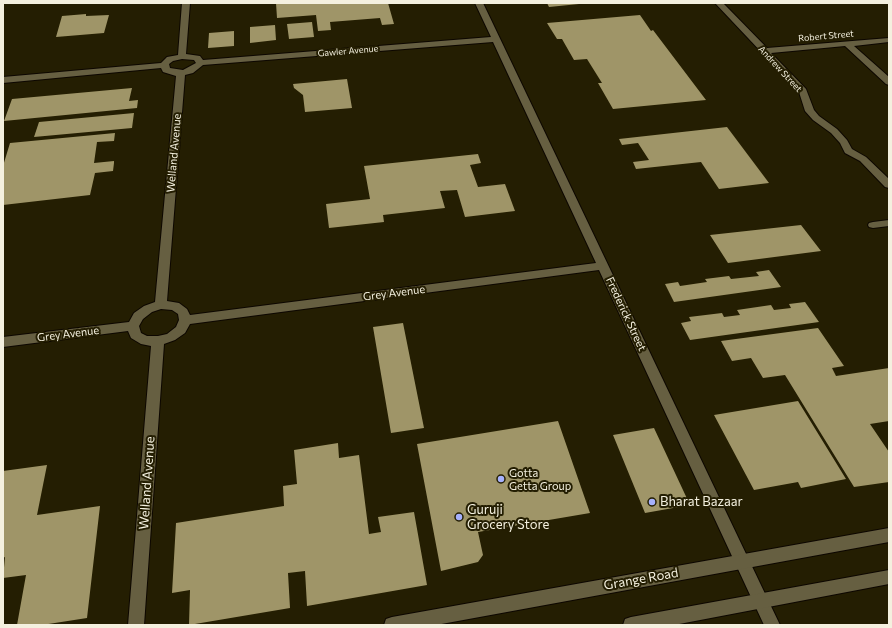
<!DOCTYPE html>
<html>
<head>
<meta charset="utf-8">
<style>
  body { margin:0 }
  #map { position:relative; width:892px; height:628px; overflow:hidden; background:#241e02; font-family:Commissioner,sans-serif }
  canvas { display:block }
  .frame { position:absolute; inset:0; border:4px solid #f4f0df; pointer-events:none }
</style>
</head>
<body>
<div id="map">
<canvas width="892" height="628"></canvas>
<div class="frame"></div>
</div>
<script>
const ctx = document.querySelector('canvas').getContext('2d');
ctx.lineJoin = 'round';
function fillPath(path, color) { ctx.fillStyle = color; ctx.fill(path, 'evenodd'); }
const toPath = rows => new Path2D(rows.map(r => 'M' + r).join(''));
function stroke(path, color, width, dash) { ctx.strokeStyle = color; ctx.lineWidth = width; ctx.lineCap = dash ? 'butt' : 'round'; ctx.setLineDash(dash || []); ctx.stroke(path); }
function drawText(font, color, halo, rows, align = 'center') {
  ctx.font = font + ' Commissioner,sans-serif'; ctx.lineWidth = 4; ctx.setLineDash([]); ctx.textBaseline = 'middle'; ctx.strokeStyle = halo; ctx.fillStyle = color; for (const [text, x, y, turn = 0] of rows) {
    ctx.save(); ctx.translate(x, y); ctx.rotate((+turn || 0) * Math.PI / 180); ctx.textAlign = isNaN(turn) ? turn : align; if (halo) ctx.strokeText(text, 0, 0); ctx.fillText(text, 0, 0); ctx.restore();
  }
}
fillPath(toPath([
  [276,3,388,3,394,24,382,25,380,18,330,22,331,30,318,31,316,15,277,18],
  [547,3,579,3,579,4,549,7],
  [86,14,86,16,109,15,104,33,56,37,62,16],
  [640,15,651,31,653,30,706,100,613,109,598,83,602,83,587,59,574,60,562,39,557,39,547,23],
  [312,22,314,37,289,39,287,24],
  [275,25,276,40,250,43,250,27],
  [234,31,234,46,208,48,209,33],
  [347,79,352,108,305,112,303,95,294,88,293,84],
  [132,88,129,101,138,100,137,108,4,121,12,99],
  [134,113,132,128,34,137,39,122],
  [727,127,769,183,719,189,701,162,636,169,633,162,649,160,638,143,622,145,619,139],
  [115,133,114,141,97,142,94,163,114,161,114,163,113,171,95,173,90,195,3,205,3,166,10,143],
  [478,154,481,163,470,165,478,187,505,184,515,211,465,217,457,190,440,191,445,208,383,215,384,222,329,228,326,204,370,199,364,166],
  [801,225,821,251,728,263,710,235],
  [769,270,781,287,674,302,665,284,678,282,680,286,707,282,705,279,729,276,731,279,759,276,756,272],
  [805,302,819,322,690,340,681,323,691,321,689,317,722,313,724,317,740,315,737,310,771,305,774,310,791,308,789,304],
  [403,323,424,428,391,433,373,327],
  [818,328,844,366,832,368,836,376,889,368,889,421,870,424,889,452,889,482,854,487,785,375,763,378,751,358,732,361,721,341],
  [798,401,846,479,801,488,798,482,754,490,714,415],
  [558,421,590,513,478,532,483,555,478,562,441,571,417,444],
  [654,428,690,505,645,513,613,435],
  [338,443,339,458,359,455,369,534,381,532,378,517,414,512,427,585,307,606,305,571,288,573,290,608,189,625,190,590,172,593,176,523,284,506,283,486,297,484,294,450],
  [47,465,37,515,100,506,87,618,42,625,17,625,26,575,3,578,5,557,3,558,3,471]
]), '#9f9568');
const street = toPath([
  [182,3,190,3,186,54,200,56,203,60,491,37,475,3,483,3,780,625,764,625,599,270,190,324,185,333,175,340,164,344,144,625,128,625,151,346,141,344,131,338,128,331,3,347,3,337,129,322,134,313,144,306,155,302,176,76,163,72,161,68,3,83,3,77,161,63,167,57,178,55,182,3],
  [493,42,596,263,190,315,187,309,179,303,167,301,185,75,193,73,203,65,493,42],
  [182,59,194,60,196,63,183,70,170,68,169,64,173,61,182,59],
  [161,309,172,310,178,314,179,320,176,327,167,334,158,336,147,336,141,333,139,326,143,319,152,312,161,309],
  [715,3,723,3,767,48,889,38,889,42,854,46,889,77,889,85,886,84,845,46,771,53,806,89,814,110,819,116,837,129,847,140,852,149,866,157,889,179,889,188,885,187,860,161,845,153,840,143,831,133,813,120,805,111,799,92,715,3],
  [889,220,889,226,873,228,869,227,868,225,869,223,873,222,889,220]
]);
const secondary = toPath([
  [889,528,889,542,436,625,384,625,386,619,392,617,889,528],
  [889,570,889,584,674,625,623,625,625,619,631,617,889,570]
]);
stroke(street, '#0d0700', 2);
stroke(secondary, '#0d0700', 2);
fillPath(street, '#665f41');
fillPath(secondary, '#665f41');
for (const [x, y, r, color] of [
  [501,479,4,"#a6b1fc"],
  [652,502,4,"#a6b1fc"],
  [459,517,4,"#a6b1fc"]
]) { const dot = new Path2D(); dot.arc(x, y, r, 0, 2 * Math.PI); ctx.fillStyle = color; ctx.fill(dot); stroke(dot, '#241e02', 1.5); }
drawText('9px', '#f4f0df', '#241e02', [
  ["Robert Street",826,36,-5],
  ["Gawler Avenue",348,51,-5],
  ["Andrew Street",780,69,47]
]);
drawText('11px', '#f4f0df', '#241e02', [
  ["Welland Avenue",174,153,-85],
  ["Grey Avenue",394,293,-7],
  ["Frederick Street",626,314,65],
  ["Grey Avenue",68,334,-7]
]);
drawText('11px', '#f4f0df', '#241e02', [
  ["Gotta",509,473],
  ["Getta Group",509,486]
], 'left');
drawText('13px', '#f4f0df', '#241e02', [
  ["Welland Avenue",147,483,-86],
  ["Grange Road",641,579,-10]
]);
drawText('13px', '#f4f0df', '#241e02', [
  ["Bharat Bazaar",660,502],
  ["Guruji",467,510],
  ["Grocery Store",467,525]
], 'left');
</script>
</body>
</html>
